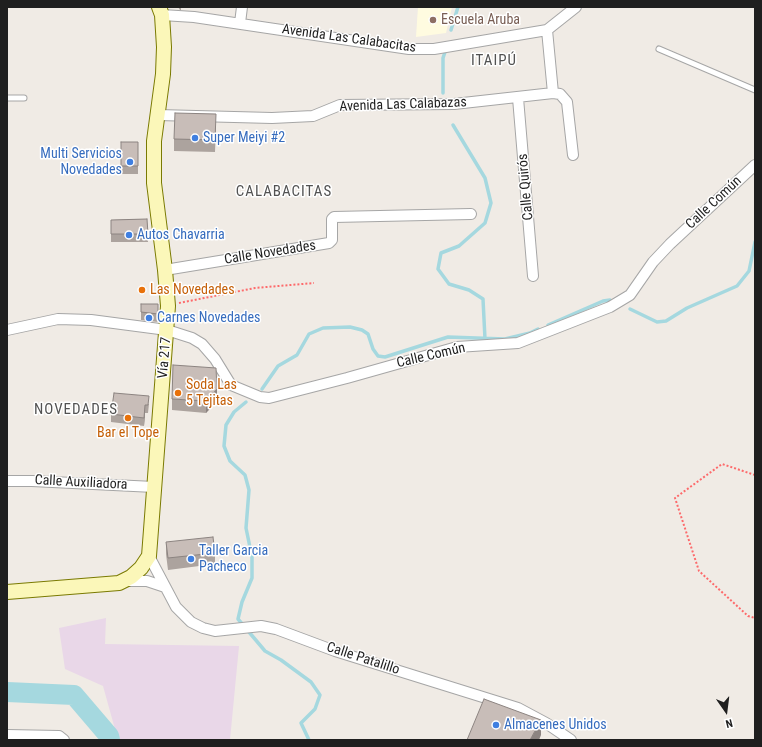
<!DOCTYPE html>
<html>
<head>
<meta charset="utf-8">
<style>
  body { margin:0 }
  #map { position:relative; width:762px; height:747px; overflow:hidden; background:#f0ebe5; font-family:"Roboto Condensed",sans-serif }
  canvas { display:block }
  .frame { position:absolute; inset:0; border:8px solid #1f1f1f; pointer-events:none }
  .north { position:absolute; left:706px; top:691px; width:40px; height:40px; -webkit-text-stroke:3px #fff; paint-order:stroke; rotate:166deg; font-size:11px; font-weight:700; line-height:16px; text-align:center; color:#1f1f1f }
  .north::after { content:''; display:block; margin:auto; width:14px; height:18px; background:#1f1f1f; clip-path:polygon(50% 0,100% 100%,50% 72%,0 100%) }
</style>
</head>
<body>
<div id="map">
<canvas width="762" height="747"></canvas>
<div class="frame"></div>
<div class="north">N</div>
</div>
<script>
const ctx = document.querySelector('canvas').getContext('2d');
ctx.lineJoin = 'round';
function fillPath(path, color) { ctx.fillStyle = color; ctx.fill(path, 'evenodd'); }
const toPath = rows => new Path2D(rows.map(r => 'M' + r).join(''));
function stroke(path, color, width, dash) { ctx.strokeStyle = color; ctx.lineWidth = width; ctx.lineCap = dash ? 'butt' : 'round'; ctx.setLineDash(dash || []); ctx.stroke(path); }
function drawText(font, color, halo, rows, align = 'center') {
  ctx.font = font + ' "Roboto Condensed",sans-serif'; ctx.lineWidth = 3; ctx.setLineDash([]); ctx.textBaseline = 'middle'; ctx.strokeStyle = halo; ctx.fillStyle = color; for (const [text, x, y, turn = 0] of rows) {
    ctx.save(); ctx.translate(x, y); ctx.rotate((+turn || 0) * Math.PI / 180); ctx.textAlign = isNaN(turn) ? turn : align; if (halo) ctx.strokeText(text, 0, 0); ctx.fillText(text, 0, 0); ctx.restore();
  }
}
fillPath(toPath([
  [106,618,105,644,239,646,230,740,118,740,103,686,65,669,59,628]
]), '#e9d7e8');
fillPath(toPath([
  [418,7,452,7,446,33,416,37]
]), '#fffbe0');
stroke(toPath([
  [451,30,458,7],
  [443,93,443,58,446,49],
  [453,125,485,178,491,203,485,223,459,246,441,253,438,269,449,284,469,290,483,299,485,339],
  [630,309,657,322,666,321,687,308,737,286,749,271,755,242],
  [548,325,603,301,610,300],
  [262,389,278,366,297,355,309,334,323,328,350,327,362,330,368,334,373,349,378,356,385,357,448,337,505,339,530,333,538,329],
  [246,402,234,412,226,425,224,446,230,461,245,475,249,490,246,528,252,557,252,578,242,602,238,619,265,651,281,660,311,682,320,695,315,709,301,723,309,740]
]), '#a5d8df', 3.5);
stroke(toPath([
  [7,692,74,695,109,736,110,740]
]), '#a5d8df', 20);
const lane = toPath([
  [659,49,755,90],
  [7,98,24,98]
]);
const street = toPath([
  [162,15,194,17,409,49,434,49,547,30,576,7],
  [240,23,242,7],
  [547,30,553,93],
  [518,98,533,276],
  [158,115,272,118,313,116,340,105,454,104,553,93,560,94,567,102,573,155],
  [165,270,329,243,332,240,332,219,334,217,471,214],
  [7,330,58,319,91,320,167,330,192,338,202,344,215,359,231,385,260,397,269,398,347,378,457,347,518,343,610,307,630,295,653,262,670,244,755,165],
  [7,481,32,481,154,487],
  [149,556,176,607,191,622,203,628,215,631,261,626,276,629,335,651,518,708,546,723,571,740],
  [126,581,147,581,165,587],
  [7,735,59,736,64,740]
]);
const secondary = toPath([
  [7,592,119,583,131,577,141,568,149,556,168,306,165,270,154,183,154,141,163,74,164,47,162,15,159,7]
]);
stroke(lane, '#a6a6a6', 7);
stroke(street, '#a6a6a6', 12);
stroke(secondary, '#7a7a02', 16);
stroke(toPath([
  [179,303,255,288,314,283],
  [755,475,722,464,675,498,699,571,748,616,755,618]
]), '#fd6a6b', 2, [2, 2]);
stroke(lane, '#fff', 5);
stroke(street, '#fff', 10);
stroke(secondary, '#fbf7b9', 14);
fillPath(toPath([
  [178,7,181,7,181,10,180,10],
  [216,126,215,152,174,151,174,139],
  [121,142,138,142,138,174,121,174],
  [147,219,148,242,111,242,111,220],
  [141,304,158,304,158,322,141,320],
  [172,399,217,401,206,413,172,410],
  [149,404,148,413,145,413,144,426,111,422,111,414],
  [166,542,215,553,215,564,168,570,166,554]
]), '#aca39e');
fillPath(toPath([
  [217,389,217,401,206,413,206,401],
  [145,405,145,413,144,426,144,418],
  [541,720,541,735,539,740,530,740]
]), '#8c8481');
const building = toPath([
  [175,113,216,114,215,140,174,139,175,113],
  [121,142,138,142,138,166,121,166,121,142],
  [147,219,148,234,111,234,111,220,147,219],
  [141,304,158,304,158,314,141,312,141,304],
  [173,365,216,368,217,389,206,401,172,399,173,365],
  [114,393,149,396,148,405,145,405,144,418,111,414,114,393],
  [213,537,215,553,168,558,166,542,213,537],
  [484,699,541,720,530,740,467,740,484,699]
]);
fillPath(building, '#c8bdb8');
stroke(building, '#8c8481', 1);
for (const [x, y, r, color] of [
  [433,20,4,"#8d6e63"],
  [195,138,4,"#3f7fe0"],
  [130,162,4,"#3f7fe0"],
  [129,235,4,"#3f7fe0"],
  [142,290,4,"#e8710a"],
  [149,318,4,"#3f7fe0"],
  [178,393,4,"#e8710a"],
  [128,418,4,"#e8710a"],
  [191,559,4,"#3f7fe0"],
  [496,725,4,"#3f7fe0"]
]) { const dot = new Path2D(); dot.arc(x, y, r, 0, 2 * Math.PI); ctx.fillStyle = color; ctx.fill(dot); stroke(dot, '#fff', 1.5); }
drawText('14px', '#785e54', '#fff', [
  ["Escuela Aruba",441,20]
], 'left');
drawText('14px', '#1f1f1f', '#fff', [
  ["Avenida Las Calabacitas",349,39,8],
  ["Avenida Las Calabazas",403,105,-2],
  ["Calle Quirós",526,187,-95],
  ["Calle Común",714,203,-43],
  ["Calle Novedades",270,253,-9],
  ["Calle Común",431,356,-13],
  ["Vía 217",165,358,-85],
  ["Calle Auxiliadora",81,483,3],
  ["Calle Patalillo",363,659,18]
]);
drawText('14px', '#366cbe', '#fff', [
  ["Super Meiyi #2",203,138],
  ["Multi Servicios",122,154,"right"],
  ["Novedades",122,170,"right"],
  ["Autos Chavarria",137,235],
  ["Carnes Novedades",157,318],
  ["Taller Garcia",199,551],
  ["Pacheco",199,567],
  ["Almacenes Unidos",504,725]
], 'left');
drawText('14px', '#c56008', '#fff', [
  ["Las Novedades",150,290],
  ["Soda Las",186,385],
  ["5 Tejitas",186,401],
  ["Bar el Tope",128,433,"center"]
], 'left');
ctx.letterSpacing = '1px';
drawText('15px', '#525252', '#fff', [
  ["ITAIPÚ",494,61],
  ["CALABACITAS",284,192],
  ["NOVEDADES",76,410]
]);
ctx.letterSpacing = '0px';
</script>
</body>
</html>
